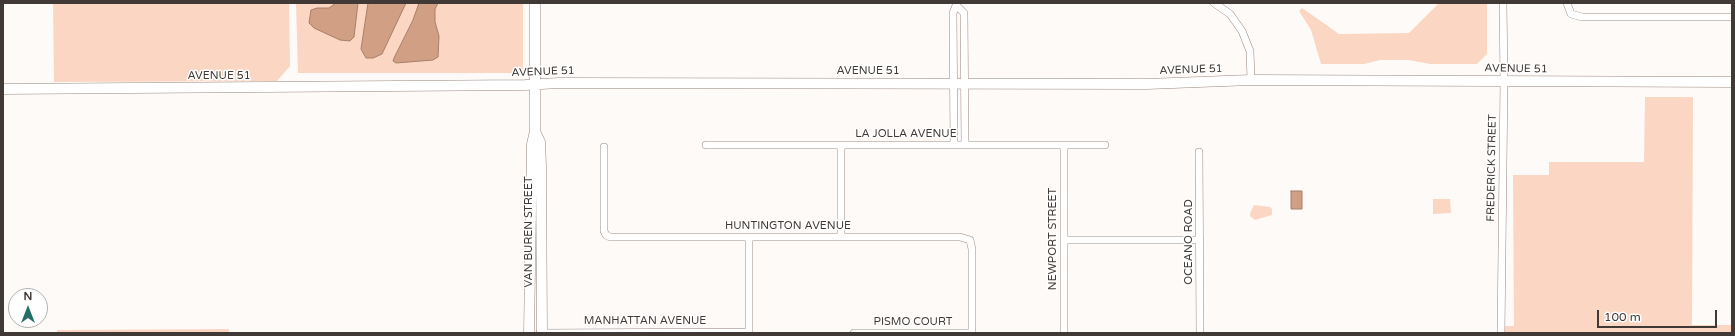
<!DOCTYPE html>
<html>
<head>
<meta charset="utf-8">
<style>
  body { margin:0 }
  #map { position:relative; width:1735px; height:336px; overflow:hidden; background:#fefaf8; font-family:"Varela Round",sans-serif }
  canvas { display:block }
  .frame { position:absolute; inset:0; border:4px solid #403935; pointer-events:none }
  .north { position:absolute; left:8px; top:288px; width:40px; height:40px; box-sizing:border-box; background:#fff; border:1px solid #b3b0ae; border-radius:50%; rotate:0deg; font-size:11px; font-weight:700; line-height:16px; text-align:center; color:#403935 }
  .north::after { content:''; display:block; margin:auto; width:14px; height:18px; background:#266f68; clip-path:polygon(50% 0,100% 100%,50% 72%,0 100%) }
  .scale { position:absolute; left:1597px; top:310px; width:120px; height:18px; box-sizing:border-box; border:2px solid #403935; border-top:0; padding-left:5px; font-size:12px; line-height:14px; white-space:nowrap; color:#403935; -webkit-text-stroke:3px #fff; paint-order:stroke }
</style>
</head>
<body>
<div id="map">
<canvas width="1735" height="336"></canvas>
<div class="frame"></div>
<div class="north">N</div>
<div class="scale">100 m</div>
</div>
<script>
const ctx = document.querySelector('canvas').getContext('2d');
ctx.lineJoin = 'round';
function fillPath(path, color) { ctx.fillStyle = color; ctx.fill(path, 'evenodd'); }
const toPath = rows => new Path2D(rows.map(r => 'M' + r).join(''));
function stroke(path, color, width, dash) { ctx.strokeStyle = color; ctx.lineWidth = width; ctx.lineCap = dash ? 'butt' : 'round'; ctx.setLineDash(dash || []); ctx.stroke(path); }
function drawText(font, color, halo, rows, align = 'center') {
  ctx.font = font + ' "Varela Round",sans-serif'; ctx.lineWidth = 3; ctx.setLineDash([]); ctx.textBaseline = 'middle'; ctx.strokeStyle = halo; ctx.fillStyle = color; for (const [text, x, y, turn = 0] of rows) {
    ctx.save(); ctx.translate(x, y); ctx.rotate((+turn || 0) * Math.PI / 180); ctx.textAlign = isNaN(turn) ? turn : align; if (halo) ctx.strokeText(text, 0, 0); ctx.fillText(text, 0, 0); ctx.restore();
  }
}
fillPath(toPath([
  [53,3,289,3,290,66,277,81,54,82],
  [296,3,523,3,523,73,298,73],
  [1439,3,1487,3,1487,54,1477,64,1430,64,1409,60,1380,60,1364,64,1321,64,1311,30,1299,11,1302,8,1339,34,1409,33],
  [1645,97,1693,97,1692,325,1732,325,1732,333,1503,333,1503,326,1514,326,1513,175,1549,175,1549,162,1644,162],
  [1433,199,1450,199,1451,213,1433,214],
  [1254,205,1270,207,1272,209,1272,215,1255,220,1250,216,1250,213],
  [229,329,229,333,57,333,57,330]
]), '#fad6c3');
const water = toPath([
  [336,3,358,3,354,37,350,41,340,40,314,28,309,23,311,10,317,8,329,8,336,3],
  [368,3,406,3,382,54,373,58,366,58,361,49,368,3],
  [419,3,438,3,435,9,435,22,439,36,438,57,433,60,396,63,393,61,394,58,413,20,419,3],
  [1291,191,1302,191,1302,209,1291,209,1291,191]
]);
fillPath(water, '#d19f83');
stroke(water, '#a6806c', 1);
const street = toPath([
  [1214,3,1230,14,1242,31,1250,51,1251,80],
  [1567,3,1571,14,1582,17,1732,17],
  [957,6,964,13,965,145],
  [706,145,1105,145],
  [841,145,841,237],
  [954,145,953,13,957,3],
  [1064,145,1064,333],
  [604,147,604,231,606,235,610,237,960,237,970,240,972,249,972,333],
  [1199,152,1200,333],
  [749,237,749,333],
  [1064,240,1200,240],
  [540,333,749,332],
  [854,333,972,333],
  [1501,333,1504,81,1503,3]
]);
const secondary = toPath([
  [3,89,525,85,558,83,1147,84,1251,80,1732,82],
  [535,131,540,142,541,166,542,333],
  [529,333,532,144,535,131,535,3]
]);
stroke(street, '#99887e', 8);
stroke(secondary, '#99887e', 11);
stroke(street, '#fff', 7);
stroke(secondary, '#fff', 10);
drawText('11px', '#403935', '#fff', [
  ["AVENUE 51",1516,69,1],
  ["AVENUE 51",1191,70,-2],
  ["AVENUE 51",868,71],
  ["AVENUE 51",543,72,-2],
  ["AVENUE 51",219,76],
  ["LA JOLLA AVENUE",906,134],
  ["FREDERICK STREET",1492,168,-89],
  ["HUNTINGTON AVENUE",788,226],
  ["VAN BUREN STREET",529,232,-90],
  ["NEWPORT STREET",1053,239,-90],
  ["OCEANO ROAD",1189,242,-90],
  ["MANHATTAN AVENUE",645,321],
  ["PISMO COURT",913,322]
]);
</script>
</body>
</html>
